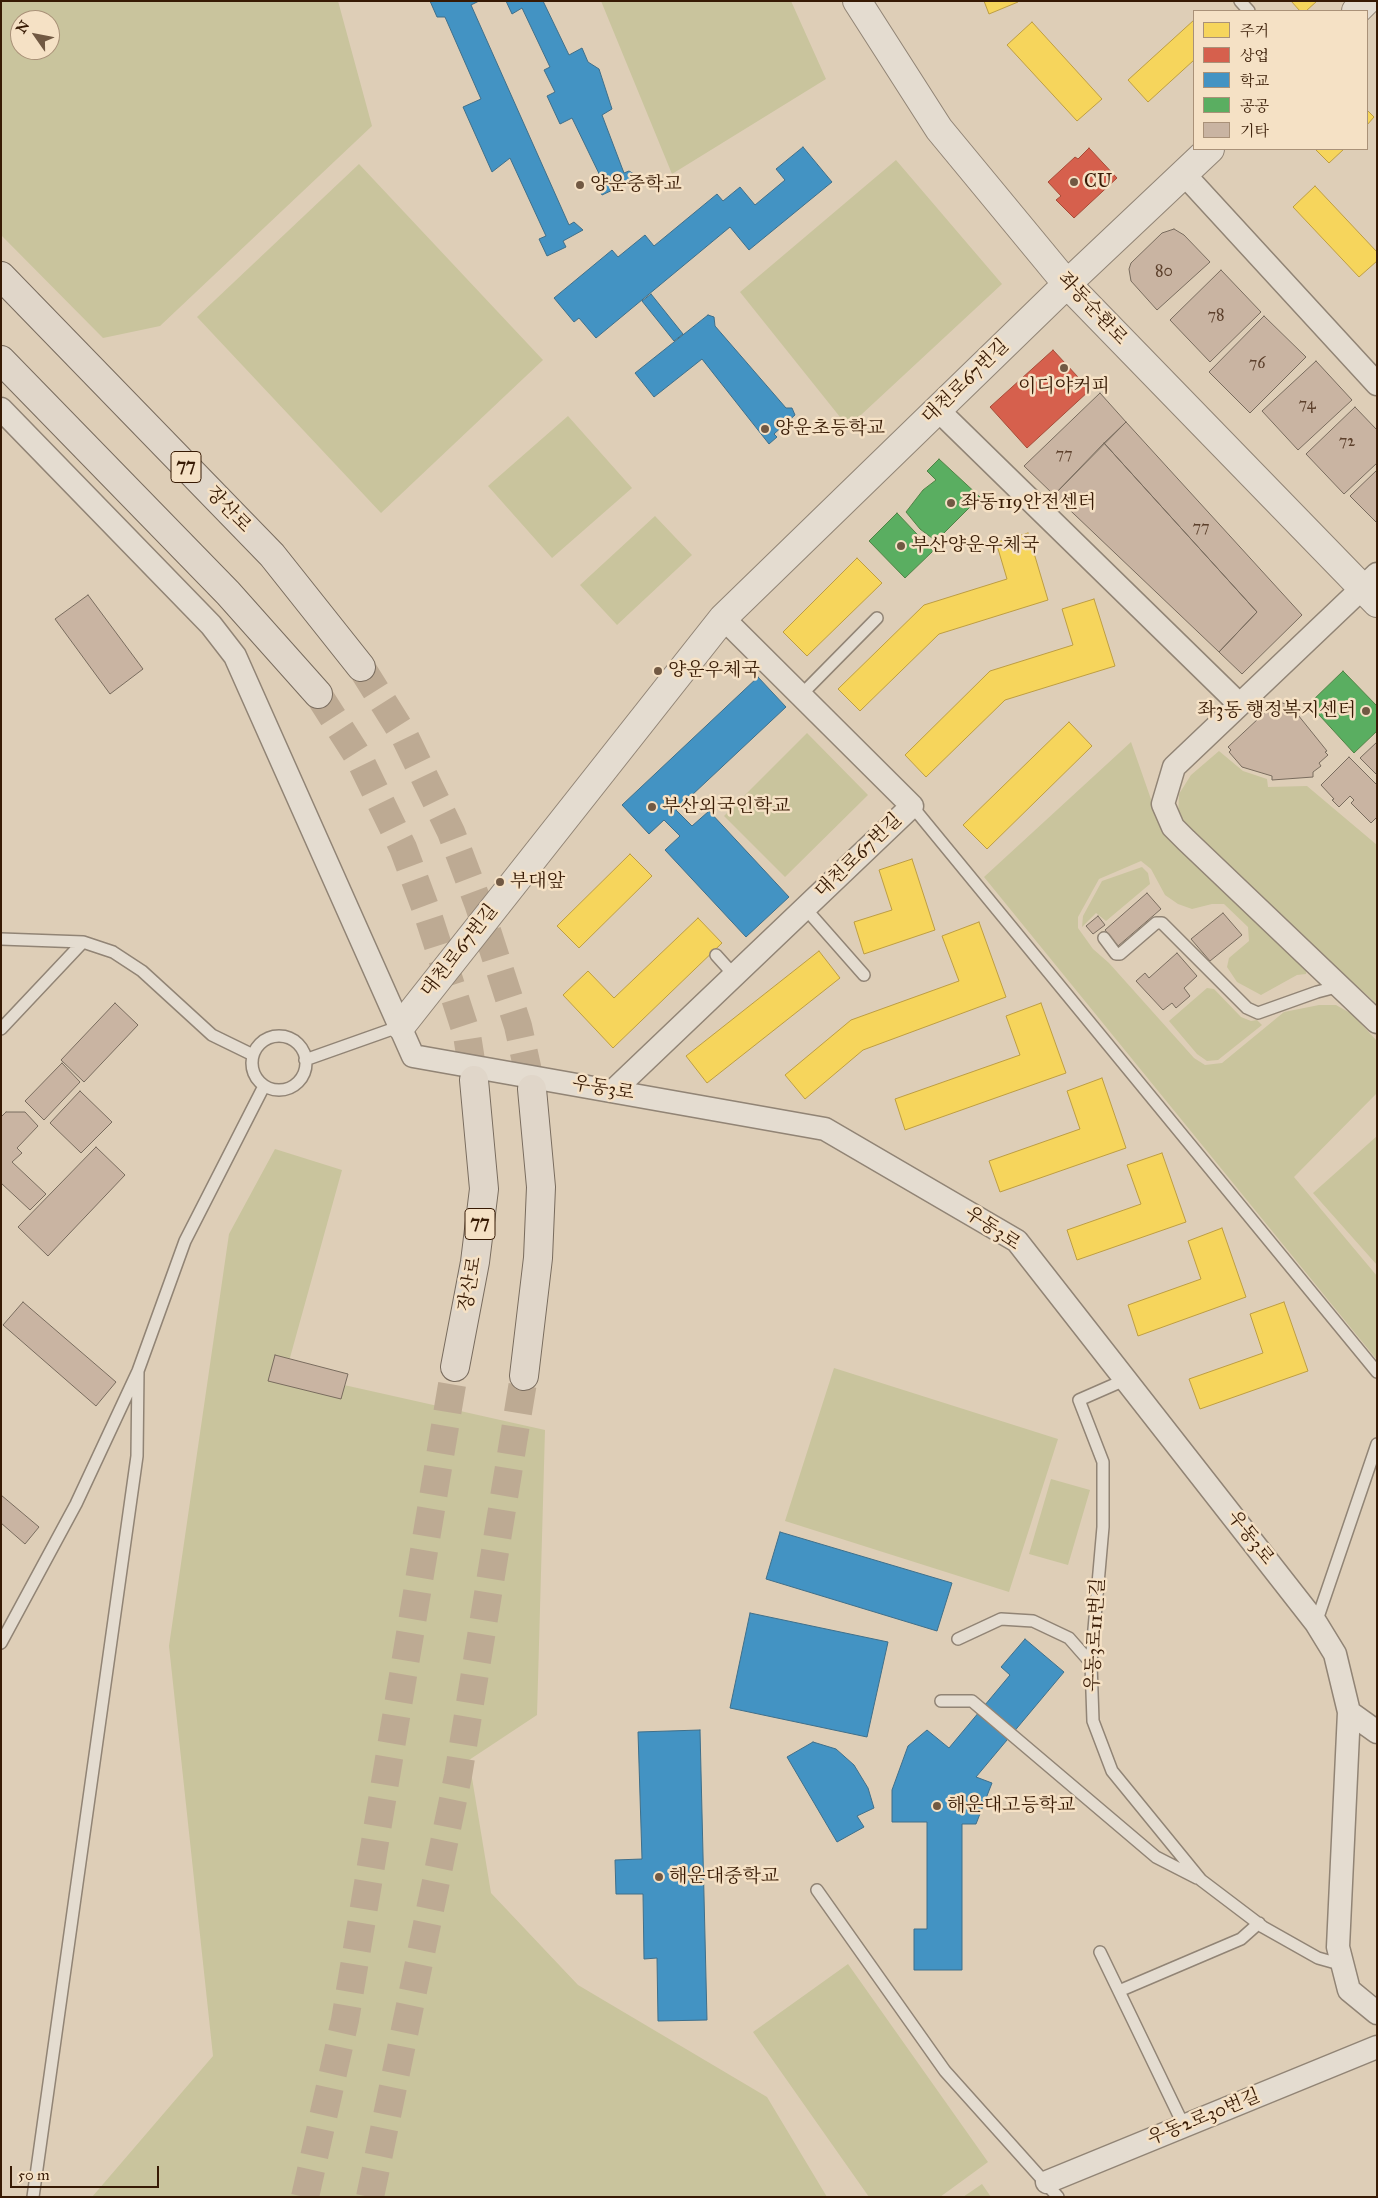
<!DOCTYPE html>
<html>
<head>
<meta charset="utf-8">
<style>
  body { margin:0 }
  #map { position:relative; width:1378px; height:2198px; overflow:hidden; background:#deceb7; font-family:"IM FELL Great Primer","Noto Serif KR",serif }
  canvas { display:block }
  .frame { position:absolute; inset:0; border:2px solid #371a04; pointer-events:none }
  .legend { position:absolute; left:1193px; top:10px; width:175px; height:140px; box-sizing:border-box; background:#f5e1c5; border:1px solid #a99178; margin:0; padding:6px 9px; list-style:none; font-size:15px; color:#371a04 }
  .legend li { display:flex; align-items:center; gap:10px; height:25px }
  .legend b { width:25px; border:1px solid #a99178 }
  .north { position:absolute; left:10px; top:10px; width:50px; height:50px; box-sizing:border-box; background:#f5e1c5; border:1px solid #a99178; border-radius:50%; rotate:303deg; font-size:14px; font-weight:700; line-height:20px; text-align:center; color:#371a04 }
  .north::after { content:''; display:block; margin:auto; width:18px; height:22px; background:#715943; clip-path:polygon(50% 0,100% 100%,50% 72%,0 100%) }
  .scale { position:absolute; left:10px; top:2166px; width:149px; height:22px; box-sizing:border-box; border:2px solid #371a04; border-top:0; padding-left:6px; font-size:15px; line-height:18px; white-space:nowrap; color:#371a04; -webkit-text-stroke:4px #f5e1c5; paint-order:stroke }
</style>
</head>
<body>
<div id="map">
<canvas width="1378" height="2198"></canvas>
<div class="frame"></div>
<ul class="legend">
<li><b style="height:14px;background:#f6d55c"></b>주거</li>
<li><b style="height:14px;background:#d6604d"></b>상업</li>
<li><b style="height:14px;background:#4393c3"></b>학교</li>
<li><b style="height:14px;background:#5aae61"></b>공공</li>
<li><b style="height:14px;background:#c9b4a2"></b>기타</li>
</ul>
<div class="north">N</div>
<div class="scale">50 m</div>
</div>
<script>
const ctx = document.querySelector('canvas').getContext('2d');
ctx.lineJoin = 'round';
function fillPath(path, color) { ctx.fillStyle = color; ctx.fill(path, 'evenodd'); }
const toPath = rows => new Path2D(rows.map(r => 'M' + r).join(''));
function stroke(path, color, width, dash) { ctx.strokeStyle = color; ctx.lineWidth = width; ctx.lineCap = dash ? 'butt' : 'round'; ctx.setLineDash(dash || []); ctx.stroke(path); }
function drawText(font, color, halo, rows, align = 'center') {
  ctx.font = font + ' "IM FELL Great Primer","Noto Serif KR",serif'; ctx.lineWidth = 5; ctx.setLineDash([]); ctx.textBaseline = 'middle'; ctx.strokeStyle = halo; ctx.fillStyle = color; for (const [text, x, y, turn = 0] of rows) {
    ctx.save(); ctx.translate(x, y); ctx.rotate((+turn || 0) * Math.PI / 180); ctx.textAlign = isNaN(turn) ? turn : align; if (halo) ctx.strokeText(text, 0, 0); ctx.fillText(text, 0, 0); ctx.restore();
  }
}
fillPath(toPath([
  [1,1,338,1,372,126,160,326,103,338,1,235],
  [20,20,50,20,50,50,20,50],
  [601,1,791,1,826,79,672,174],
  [896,160,1002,284,848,427,740,292],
  [359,164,543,360,381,513,197,317],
  [568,416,632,488,552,558,488,486],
  [655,516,692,555,617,625,580,585],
  [807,733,868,795,785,877,724,816],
  [1131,742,1160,825,1307,966,1306,974,1297,975,1261,995,1237,982,1227,967,1229,958,1249,941,1248,927,1224,904,1212,904,1192,909,1178,904,1165,895,1151,869,1141,861,1099,879,1078,917,1078,928,1093,949,1109,963,1194,1058,1205,1065,1222,1063,1284,1012,1319,1005,1336,1005,1352,1014,1377,1041,1377,1093,1294,1177,1377,1276,1377,1360,984,877],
  [1219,751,1243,771,1267,779,1268,787,1307,786,1377,845,1377,1004,1195,841,1178,818,1179,794,1191,775],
  [1142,867,1148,873,1150,884,1106,921,1096,913,1082,927,1083,916,1102,881],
  [1207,988,1214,989,1241,1017,1251,1021,1257,1020,1262,1025,1218,1060,1207,1061,1197,1054,1169,1021],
  [1377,1136,1377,1265,1313,1193],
  [275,1149,342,1170,286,1372,545,1430,537,1715,469,1760,491,1893,578,1985,767,2097,827,2197,92,2197,213,2056,169,1646,229,1234],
  [834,1368,1058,1439,1009,1592,785,1521],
  [1051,1479,1090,1490,1068,1565,1029,1554],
  [848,1964,988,2162,940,2197,869,2197,753,2032],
  [982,2184,991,2197,963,2197]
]), '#c9c49d');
const homes = toPath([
  [984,1,1018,1,1018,2,989,14,984,1],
  [1291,1,1317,1,1306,11,1300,11,1291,1],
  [1194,20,1194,60,1148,102,1128,80,1194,20],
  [1032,22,1102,99,1077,121,1007,45,1032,22],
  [1367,110,1374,117,1367,125,1367,110],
  [1315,149,1344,149,1329,163,1315,149],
  [1315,186,1377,252,1377,261,1359,277,1293,207,1315,186],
  [1028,533,1048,600,939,634,860,711,838,689,924,605,1007,579,996,542,1028,533],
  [857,558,882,583,807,656,783,632,857,558],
  [1094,599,1115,666,1005,700,926,777,905,755,990,671,1073,645,1062,609,1094,599],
  [1069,722,1092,746,987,849,963,825,1069,722],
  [630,854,652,876,579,948,557,926,630,854],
  [912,859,935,930,864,954,854,922,892,910,879,870,912,859],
  [698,918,722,943,613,1048,563,995,588,971,614,998,698,918],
  [979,922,1006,997,863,1050,805,1099,785,1075,851,1020,959,981,942,936,979,922],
  [819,951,840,978,707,1083,686,1056,819,951],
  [1041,1003,1066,1073,905,1130,895,1099,1020,1055,1006,1016,1041,1003],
  [1102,1078,1126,1148,1000,1192,989,1161,1080,1129,1067,1091,1102,1078],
  [1162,1153,1186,1222,1077,1260,1067,1230,1141,1204,1127,1165,1162,1153],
  [1222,1228,1246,1297,1138,1336,1128,1305,1201,1279,1188,1241,1222,1228],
  [1284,1302,1308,1371,1200,1409,1189,1379,1263,1353,1250,1314,1284,1302]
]);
fillPath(homes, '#f6d55c');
stroke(homes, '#bd9d42', 1);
const shops = toPath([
  [1089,148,1117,178,1074,218,1056,200,1061,196,1048,182,1075,157,1078,159,1089,148],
  [1053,350,1090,390,1027,448,990,407,1053,350]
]);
fillPath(shops, '#d6604d');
stroke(shops, '#a64b37', 1);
const schools = toPath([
  [430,1,479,1,471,5,569,225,574,222,583,230,563,241,566,247,547,256,539,239,546,236,510,158,492,172,463,107,481,99,445,17,437,17,430,1],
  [506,1,543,1,569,55,582,48,588,62,599,69,612,109,602,115,624,173,629,171,634,174,632,181,602,195,600,191,606,188,572,118,560,124,547,96,555,92,544,70,550,67,522,8,512,14,506,1],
  [803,147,832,182,749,250,730,227,596,338,579,318,574,322,554,298,612,250,618,257,645,235,654,246,717,194,723,201,740,187,755,205,785,180,776,169,803,147],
  [651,294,683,334,674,341,642,301,651,294],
  [708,315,714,317,715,326,786,408,792,408,795,415,774,434,777,437,769,444,702,359,654,397,635,373,708,315],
  [758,677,786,707,676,810,692,826,709,811,789,897,746,937,665,850,680,836,664,820,649,834,622,805,758,677],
  [780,1532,952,1583,937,1631,766,1579,780,1532],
  [750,1613,888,1642,867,1737,730,1708,750,1613],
  [1025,1639,1064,1672,976,1777,992,1783,976,1824,962,1824,962,1970,914,1970,914,1929,927,1929,927,1822,892,1822,892,1790,908,1746,927,1730,949,1748,1010,1675,1001,1667,1025,1639],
  [700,1730,707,2020,658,2021,657,1958,644,1959,643,1894,616,1894,615,1860,642,1859,638,1732,700,1730],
  [813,1742,836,1749,854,1765,868,1788,874,1808,857,1816,864,1827,837,1842,787,1757,813,1742]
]);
fillPath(schools, '#4393c3');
stroke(schools, '#3f6f8a', 1);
const public = toPath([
  [939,459,980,497,936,541,920,529,906,512,923,490,936,480,927,471,939,459],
  [897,513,933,551,905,578,869,541,897,513],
  [1343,671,1377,706,1377,731,1354,753,1309,704,1343,671]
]);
fillPath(public, '#5aae61');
stroke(public, '#508245', 1);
const building = toPath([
  [1174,229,1184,235,1210,262,1157,310,1131,281,1129,269,1131,263,1162,233,1174,229],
  [1221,270,1261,312,1210,362,1170,320,1221,270],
  [1264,316,1306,357,1250,413,1209,372,1264,316],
  [1316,361,1352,400,1298,450,1262,411,1316,361],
  [1100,393,1126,422,1054,495,1024,466,1100,393],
  [1355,407,1377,430,1377,463,1344,494,1306,454,1355,407],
  [1126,422,1302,615,1242,674,1219,652,1257,612,1104,443,1126,422],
  [1104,443,1257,612,1219,652,1054,495,1104,443],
  [1377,470,1377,523,1350,496,1377,470],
  [88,595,143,669,110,694,55,619,88,595],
  [1280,702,1288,705,1291,712,1294,710,1327,751,1325,752,1328,755,1319,763,1321,766,1313,772,1313,777,1272,780,1272,776,1242,767,1229,752,1231,750,1228,747,1275,703,1280,702],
  [1377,742,1377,775,1360,758,1377,742],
  [1349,757,1377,785,1377,817,1371,823,1351,803,1354,800,1350,796,1339,807,1332,800,1334,799,1321,785,1349,757],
  [1147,893,1161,909,1118,946,1105,930,1147,893],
  [1223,913,1242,935,1210,961,1191,939,1223,913],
  [1098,916,1105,925,1093,934,1086,926,1098,916],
  [1177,953,1197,976,1184,988,1190,996,1176,1008,1172,1003,1163,1010,1136,981,1145,973,1149,978,1177,953],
  [115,1003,138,1025,84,1082,61,1060,115,1003],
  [62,1063,80,1082,44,1120,25,1101,62,1063],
  [80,1091,112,1122,81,1153,50,1123,80,1091],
  [6,1112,25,1112,38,1126,17,1148,22,1153,12,1162,46,1194,30,1210,1,1183,1,1117,6,1112],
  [96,1147,125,1175,48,1256,18,1227,96,1147],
  [23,1302,116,1382,96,1406,3,1325,23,1302],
  [275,1355,348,1374,341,1399,268,1381,275,1355],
  [1,1495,39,1527,25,1544,1,1523,1,1495]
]);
fillPath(building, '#c9b4a2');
stroke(building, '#796c5e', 1);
stroke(toPath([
  [361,667,405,737,451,832,478,903,518,1026,532,1089],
  [318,694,359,758,403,848,428,915,467,1035,474,1080],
  [305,2197,345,2020,455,1367],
  [370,2197,458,1776,524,1376]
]), '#bdaa93', 28, [28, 14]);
const service = toPath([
  [1240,1,1249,11],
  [801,695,877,618],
  [912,806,1377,1372],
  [805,908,864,975],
  [1104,938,1116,954,1120,954,1156,923,1162,923,1247,1008,1258,1013,1317,992,1340,986],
  [1,939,83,942,113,952,142,971,212,1035,253,1055],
  [716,955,734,975],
  [1,1029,83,942],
  '252 1063a27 27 0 1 1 54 0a27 27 0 1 1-54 0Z',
  [305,1060,401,1026],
  [1127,1379,1079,1400,1103,1462,1103,1527,1091,1663,1093,1721,1112,1771,1201,1880,1263,1927,1318,1958,1343,1965],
  [1316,1623,1377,1444],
  [958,1639,1001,1619,1033,1621,1069,1638,1091,1663],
  [1,1643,76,1504,138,1371,185,1241,264,1086],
  [941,1701,972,1701,1156,1857,1197,1878],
  [817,1890,945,2071,1058,2197],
  [1100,1952,1184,2126],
  [1119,1991,1241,1939,1259,1923],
  [33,2197,137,1456,138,1371]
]);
const minor = toPath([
  [1184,174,1377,384],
  [1,409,211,625,235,656,413,1056,825,1129,1017,1241,1316,1623,1335,1654,1349,1712,1338,1947,1349,1990,1377,2013],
  [938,410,1239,704],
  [1377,574,1174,767,1163,804,1173,827,1186,840,1377,1022],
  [613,1091,912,806,723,618],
  [1349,1712,1377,1732],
  [1047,2182,1377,2047]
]);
const tertiary = toPath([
  [857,1,939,129,1067,284,1377,603],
  [1356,11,1366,1],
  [401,1026,723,618,1067,284,1210,149]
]);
const trunk = toPath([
  [1,276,272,555,361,667],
  [1,360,228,593,318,694],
  [455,1367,475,1262,484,1189,474,1080],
  [524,1376,538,1258,541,1187,532,1089]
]);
stroke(service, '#918475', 14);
stroke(minor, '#918475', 25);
stroke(tertiary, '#918475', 30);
stroke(trunk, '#796c5e', 30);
stroke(service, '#e4dcd0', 11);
stroke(minor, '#e4dcd0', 22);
stroke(tertiary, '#e4dcd0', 28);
stroke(trunk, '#e0d6c9', 28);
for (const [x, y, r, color] of [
  [1074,182,5,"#715943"],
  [580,185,5,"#715943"],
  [1064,368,5,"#715943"],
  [765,429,5,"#715943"],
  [951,503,5,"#715943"],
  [901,546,5,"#715943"],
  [658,671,5,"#715943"],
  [1366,711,5,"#715943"],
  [652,807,5,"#715943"],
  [500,882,5,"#715943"],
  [937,1806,5,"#715943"],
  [659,1877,5,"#715943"]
]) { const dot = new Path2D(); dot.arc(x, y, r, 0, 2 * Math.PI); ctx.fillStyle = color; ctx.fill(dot); stroke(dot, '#f5e1c5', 2); }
drawText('16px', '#5c402c', null, [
  ["80",1164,272],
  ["78",1216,316],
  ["76",1257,364],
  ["74",1307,405],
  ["72",1347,442],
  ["77",1064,455],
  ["77",1201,528]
]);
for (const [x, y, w] of [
  [186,467,30],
  [480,1224,30]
]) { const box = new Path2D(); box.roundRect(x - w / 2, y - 15.5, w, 31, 4); ctx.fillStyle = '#f5e1c5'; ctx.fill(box); stroke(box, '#371a04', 1); }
drawText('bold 18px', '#371a04', null, [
  ["77",186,467],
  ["77",480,1224]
]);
drawText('19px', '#371a04', '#f5e1c5', [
  ["CU",1084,182],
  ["양운중학교",590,185],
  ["이디야커피",1064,387,"center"],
  ["양운초등학교",775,429],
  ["좌동119안전센터",961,503],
  ["부산양운우체국",911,546],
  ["양운우체국",668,671],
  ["좌3동 행정복지센터",1356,711,"right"],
  ["부산외국인학교",662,807],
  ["부대앞",510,882],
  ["해운대고등학교",947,1806],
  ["해운대중학교",669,1877]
], 'left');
drawText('19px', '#371a04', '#f5e1c5', [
  ["좌동순환로",1092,309,47],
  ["대천로67번길",966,382,-44],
  ["장산로",228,510,46],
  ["대천로67번길",859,856,-44],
  ["대천로67번길",460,951,-52],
  ["우동3로",603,1089,10],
  ["우동3로",992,1229,34],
  ["장산로",471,1284,-80],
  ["우동3로",1250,1538,52],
  ["우동3로11번길",1096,1635,-87],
  ["우동2로30번길",1204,2118,-22]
]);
</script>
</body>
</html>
